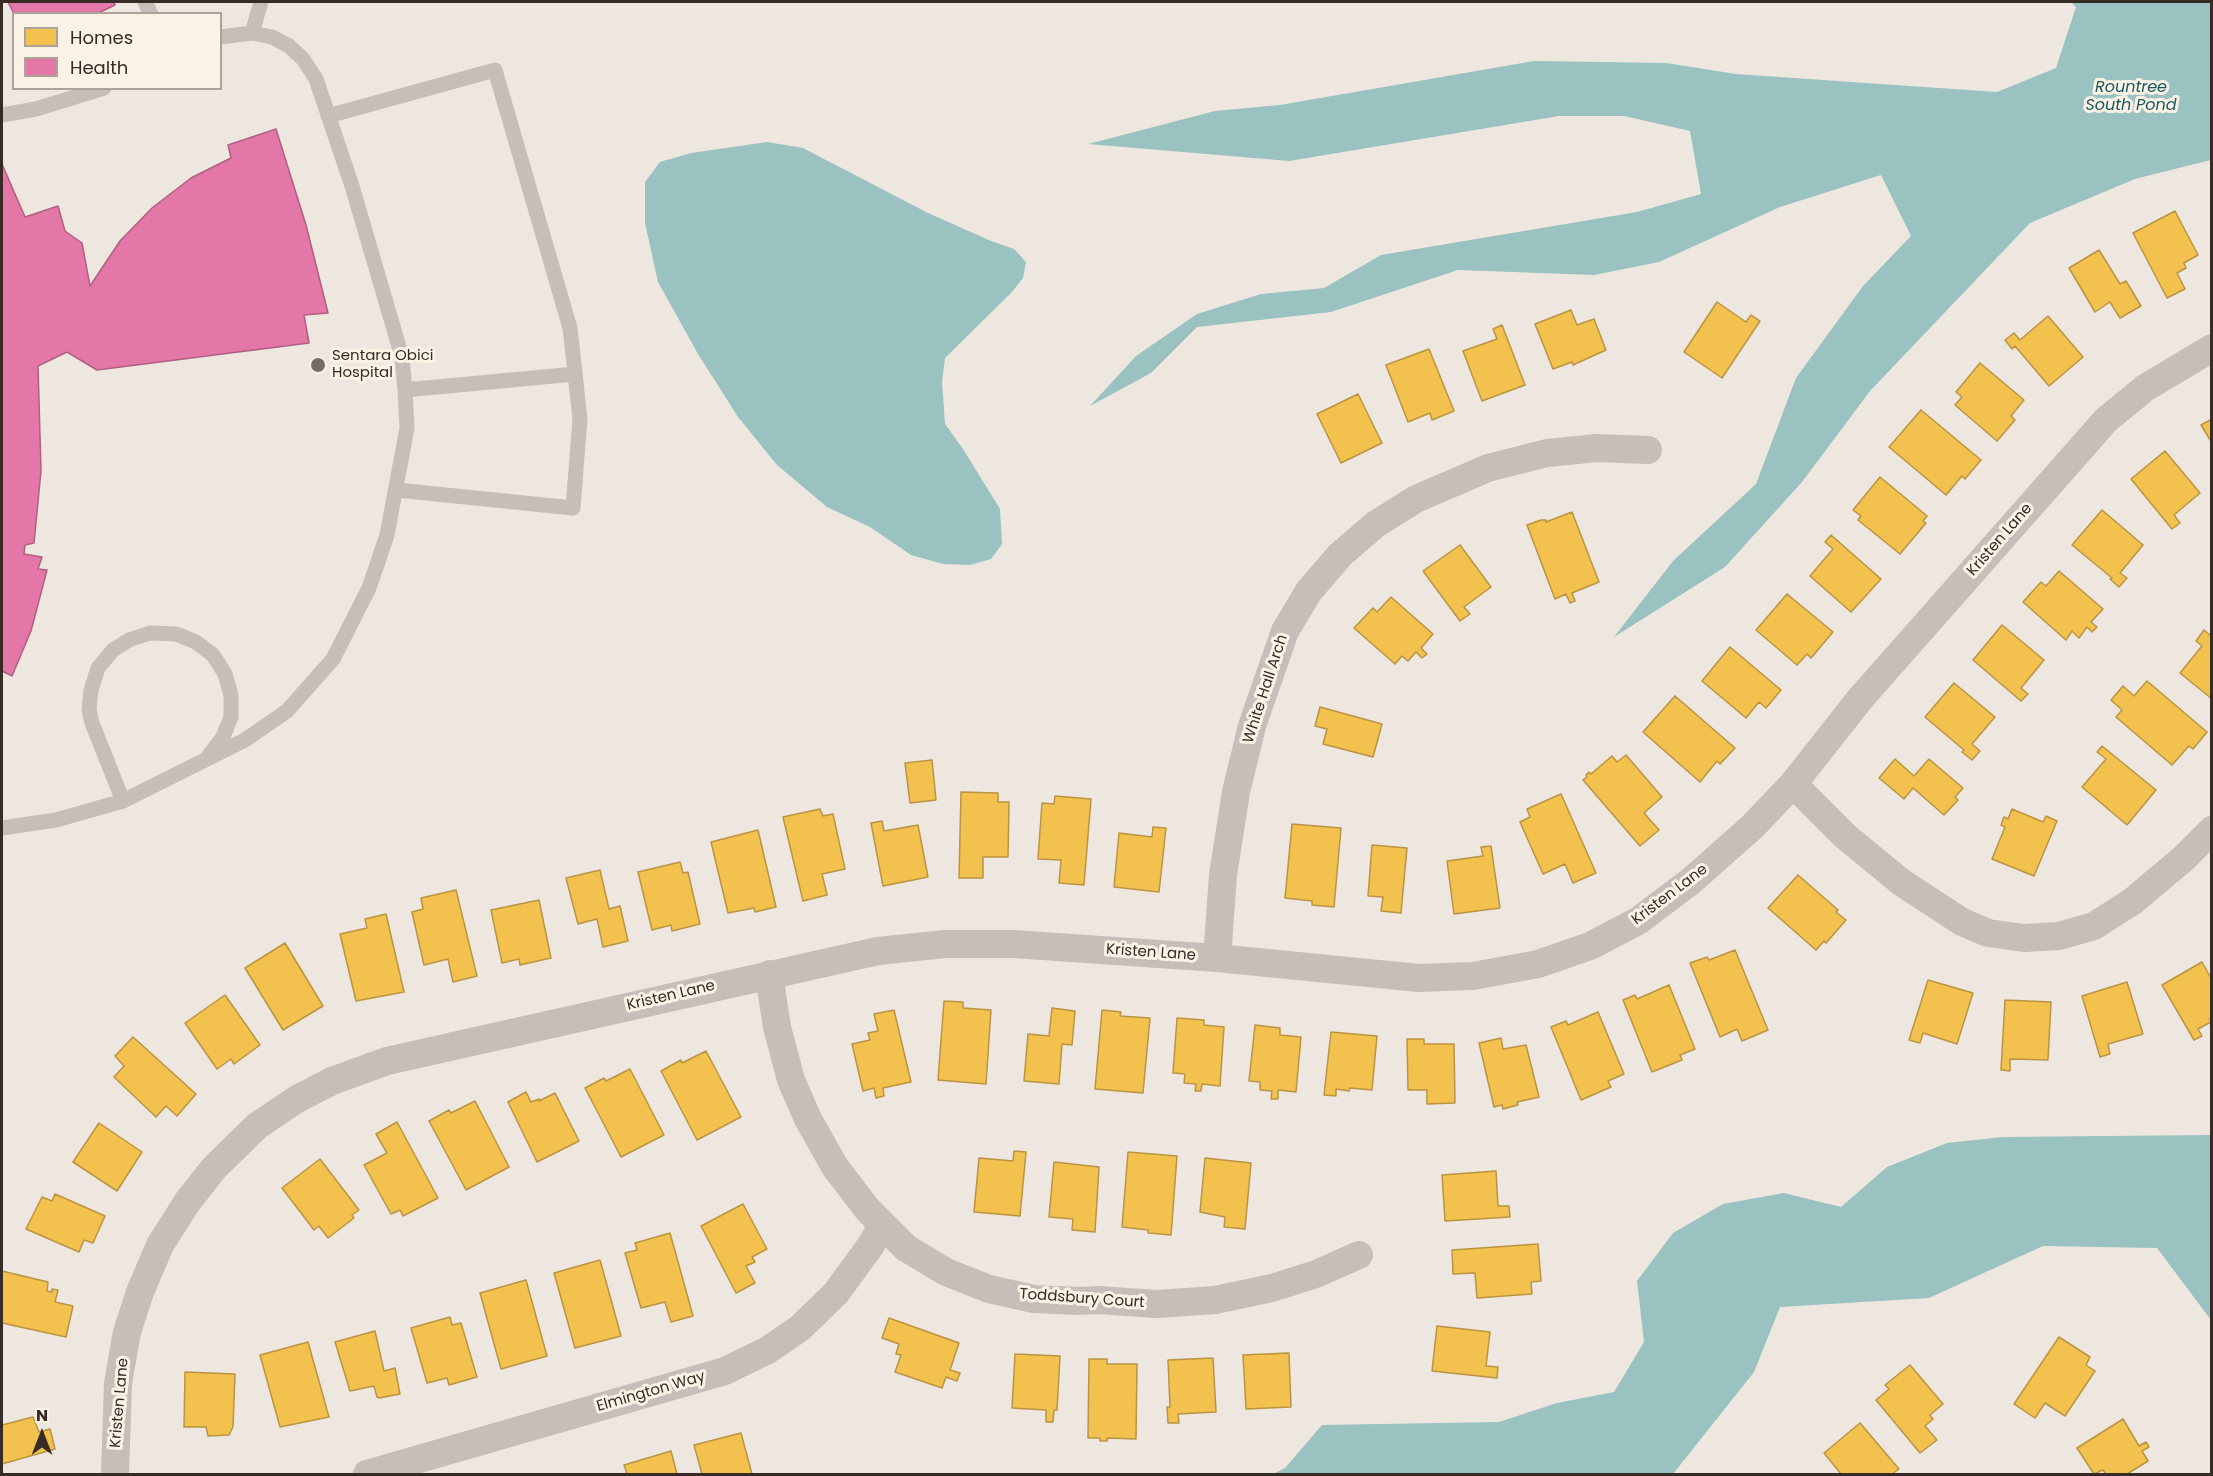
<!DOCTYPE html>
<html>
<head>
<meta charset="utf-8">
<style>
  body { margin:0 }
  #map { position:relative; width:2213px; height:1476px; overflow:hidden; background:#eee7df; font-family:Poppins,sans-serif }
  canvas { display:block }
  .frame { position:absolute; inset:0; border:3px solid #372b26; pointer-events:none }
  .legend { position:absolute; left:12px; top:12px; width:210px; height:78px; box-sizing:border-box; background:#fbf1e5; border:2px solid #ada299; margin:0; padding:8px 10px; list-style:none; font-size:18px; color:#372b26 }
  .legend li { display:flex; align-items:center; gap:12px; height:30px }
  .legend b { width:30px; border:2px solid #ada299 }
  .north { position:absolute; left:12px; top:1404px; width:60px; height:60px; -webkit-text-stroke:4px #fbf1e5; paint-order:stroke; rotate:0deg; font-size:16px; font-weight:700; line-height:24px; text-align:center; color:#372b26 }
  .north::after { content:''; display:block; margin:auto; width:21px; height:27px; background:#372b26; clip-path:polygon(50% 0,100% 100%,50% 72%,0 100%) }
</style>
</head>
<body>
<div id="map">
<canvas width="2213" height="1476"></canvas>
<div class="frame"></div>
<ul class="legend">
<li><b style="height:16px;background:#f2c14e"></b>Homes</li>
<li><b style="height:16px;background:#e377a8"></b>Health</li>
</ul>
<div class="north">N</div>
</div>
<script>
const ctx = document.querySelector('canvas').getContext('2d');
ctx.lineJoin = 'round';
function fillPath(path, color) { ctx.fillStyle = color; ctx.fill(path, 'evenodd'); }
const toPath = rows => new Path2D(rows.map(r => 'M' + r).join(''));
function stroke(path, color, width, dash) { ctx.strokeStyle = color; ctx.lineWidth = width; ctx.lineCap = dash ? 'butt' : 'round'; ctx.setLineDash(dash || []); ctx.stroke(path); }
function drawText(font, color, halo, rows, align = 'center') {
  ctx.font = font + ' Poppins,sans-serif'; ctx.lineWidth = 6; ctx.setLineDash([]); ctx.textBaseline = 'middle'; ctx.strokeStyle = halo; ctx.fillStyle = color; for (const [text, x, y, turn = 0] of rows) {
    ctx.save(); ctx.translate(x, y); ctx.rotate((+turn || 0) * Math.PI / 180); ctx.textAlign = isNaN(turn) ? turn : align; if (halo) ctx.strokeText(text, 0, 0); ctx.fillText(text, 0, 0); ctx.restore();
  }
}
fillPath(toPath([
  [2071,2,2211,2,2211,160,2135,179,2030,223,1870,391,1802,482,1725,567,1614,637,1673,561,1756,484,1796,378,1863,286,1911,236,1881,175,1780,207,1659,262,1594,275,1458,270,1331,312,1197,327,1151,373,1090,406,1136,356,1197,314,1261,294,1324,288,1381,255,1637,212,1701,194,1690,131,1624,116,1559,116,1289,161,1088,144,1215,111,1280,105,1534,61,1666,63,1736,74,1997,92,2056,68,2076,7],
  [767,142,803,148,928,213,991,241,1014,249,1026,262,1023,278,1012,292,945,358,942,382,945,424,963,449,1000,509,1002,544,991,559,970,565,943,564,911,555,870,527,827,507,777,465,738,417,698,354,658,282,645,223,645,182,660,162,691,153],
  [2211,1135,2211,1320,2157,1248,2043,1246,1929,1298,1780,1307,1754,1372,1673,1474,1273,1474,1285,1468,1322,1425,1499,1422,1557,1403,1614,1392,1644,1342,1637,1281,1673,1233,1723,1204,1784,1193,1841,1207,1887,1167,1947,1143,2003,1137]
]), '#99c2c1');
const homes = toPath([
  [2175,211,2198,255,2184,263,2186,268,2177,273,2185,289,2167,298,2133,233,2175,211],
  [2099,250,2120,284,2126,281,2141,306,2120,318,2110,302,2095,312,2069,268,2099,250],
  [1717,302,1746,322,1751,315,1760,321,1722,378,1684,352,1717,302],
  [1571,310,1577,325,1594,319,1606,350,1573,365,1572,362,1553,369,1535,324,1571,310],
  [2048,316,2083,357,2049,386,2015,346,2012,349,2005,340,2014,333,2020,340,2048,316],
  [1502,325,1525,385,1482,401,1463,351,1497,339,1493,329,1502,325],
  [1429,349,1454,411,1432,420,1430,413,1408,422,1386,365,1429,349],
  [1980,363,2024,400,2011,416,2015,420,1997,441,1955,405,1962,397,1956,392,1980,363],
  [1358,394,1382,443,1341,463,1317,414,1358,394],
  [1921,410,1981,460,1965,479,1962,476,1946,495,1889,447,1921,410],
  [2212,419,2212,443,2201,425,2212,419],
  [2165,451,2200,493,2174,515,2180,523,2172,529,2131,479,2165,451],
  [1880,477,1927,516,1923,521,1926,523,1900,554,1858,520,1861,516,1853,510,1880,477],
  [2102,510,2143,545,2120,573,2127,578,2119,587,2110,579,2112,578,2072,545,2102,510],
  [1572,512,1599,582,1572,593,1575,601,1570,603,1566,594,1555,599,1527,525,1541,520,1546,520,1546,522,1572,512],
  [1831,535,1881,579,1851,612,1810,576,1833,549,1825,542,1831,535],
  [1460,545,1491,587,1464,607,1470,614,1460,621,1423,571,1460,545],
  [2059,571,2103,609,2091,622,2097,627,2092,632,2087,627,2079,638,2072,631,2066,640,2023,602,2041,582,2046,586,2059,571],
  [1787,594,1833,632,1811,658,1807,654,1797,665,1756,630,1787,594],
  [1391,597,1433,634,1421,648,1427,654,1422,658,1416,652,1408,661,1402,656,1395,664,1354,628,1373,608,1377,612,1391,597],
  [2002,625,2044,660,2021,688,2028,694,2021,701,1973,660,2002,625],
  [2204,630,2212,637,2212,699,2180,673,2202,646,2196,641,2204,630],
  [1730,647,1781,690,1766,708,1759,702,1746,718,1702,681,1730,647],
  [2147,681,2207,732,2193,749,2189,746,2172,765,2116,717,2122,710,2111,700,2123,686,2134,696,2147,681],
  [1954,683,1995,717,1972,744,1980,751,1972,760,1962,752,1964,750,1925,717,1954,683],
  [1675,696,1735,748,1720,764,1717,761,1700,782,1643,732,1675,696],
  [1320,707,1382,724,1373,757,1323,744,1327,729,1315,726,1320,707],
  [2102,746,2156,790,2127,825,2082,787,2106,759,2097,752,2102,746],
  [1626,755,1662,797,1644,813,1659,830,1640,846,1583,780,1587,777,1586,775,1589,772,1591,774,1612,756,1617,762,1626,755],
  [1895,759,1914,776,1929,759,1963,788,1955,797,1958,800,1944,815,1913,788,1904,799,1879,778,1895,759],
  [932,760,936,800,910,803,905,763,932,760],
  [961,792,998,793,998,802,1009,802,1008,857,983,857,983,878,959,878,961,792],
  [1561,794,1596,873,1573,883,1565,864,1543,874,1520,822,1530,817,1527,809,1561,794],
  [1055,796,1091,799,1084,885,1059,883,1061,860,1038,859,1042,803,1054,804,1055,796],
  [820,809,823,816,833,814,845,869,822,874,827,895,803,901,783,817,820,809],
  [2012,809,2043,822,2046,816,2057,821,2034,876,1992,859,2005,827,2001,825,2004,817,2008,819,2012,809],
  [882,821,884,831,918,825,928,877,883,886,871,823,882,821],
  [1292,824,1341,828,1334,907,1312,905,1312,901,1285,898,1292,824],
  [1153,827,1166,828,1159,892,1114,887,1119,833,1152,837,1153,827],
  [758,830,776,907,755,912,754,908,728,913,711,842,758,830],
  [1372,845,1407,848,1401,913,1381,911,1383,897,1368,896,1372,845],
  [1491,846,1500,908,1454,914,1447,861,1483,856,1481,847,1491,846],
  [680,862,683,873,688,872,700,924,672,931,671,925,652,930,638,872,680,862],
  [600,870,609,909,620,906,628,941,603,947,597,919,578,924,566,878,600,870],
  [1798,875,1838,910,1836,912,1846,920,1826,943,1824,941,1816,950,1768,908,1798,875],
  [456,890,477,976,453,982,448,959,424,965,412,912,423,909,421,898,456,890],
  [539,900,551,958,520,965,519,959,502,963,491,910,539,900],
  [386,914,404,992,356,1001,340,934,367,928,365,919,386,914],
  [285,943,323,1006,283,1030,245,968,285,943],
  [1735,950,1768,1030,1742,1041,1737,1029,1720,1037,1690,963,1707,957,1709,960,1735,950],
  [2202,962,2212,980,2212,1018,2210,1019,2211,1022,2198,1029,2202,1036,2194,1040,2162,985,2202,962],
  [1928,980,1973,993,1957,1044,1923,1033,1920,1043,1909,1040,1928,980],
  [2127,982,2143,1034,2108,1044,2110,1054,2100,1057,2082,996,2127,982],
  [1669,985,1695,1049,1680,1055,1682,1060,1652,1072,1623,1000,1635,995,1637,999,1669,985],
  [225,995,260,1045,234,1064,231,1059,217,1069,185,1023,225,995],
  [2005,1000,2051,1002,2048,1060,2010,1059,2010,1071,2001,1070,2005,1000],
  [944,1001,963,1002,963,1008,991,1010,986,1084,938,1080,944,1001],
  [1052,1008,1075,1011,1072,1045,1062,1044,1059,1084,1024,1081,1028,1034,1049,1036,1052,1008],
  [894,1010,911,1082,883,1088,884,1096,876,1098,874,1088,863,1091,852,1044,870,1040,868,1033,878,1031,874,1014,894,1010],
  [1102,1010,1121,1012,1120,1016,1150,1018,1143,1093,1095,1089,1102,1010],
  [1598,1012,1624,1074,1608,1081,1611,1087,1581,1100,1551,1027,1566,1021,1568,1025,1598,1012],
  [1177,1018,1204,1020,1204,1025,1224,1027,1220,1086,1202,1084,1201,1091,1195,1091,1196,1084,1184,1083,1185,1074,1173,1073,1177,1018],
  [1255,1025,1280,1028,1280,1035,1301,1037,1296,1092,1278,1090,1278,1099,1271,1099,1272,1091,1260,1090,1260,1082,1249,1081,1255,1025],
  [1331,1032,1377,1036,1372,1090,1350,1088,1349,1091,1336,1089,1336,1096,1324,1095,1331,1032],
  [133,1037,196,1094,177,1116,166,1106,156,1117,114,1077,124,1066,115,1056,133,1037],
  [1501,1038,1503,1049,1526,1045,1539,1097,1517,1102,1518,1105,1503,1109,1502,1105,1494,1107,1479,1043,1501,1038],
  [1407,1039,1424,1039,1424,1044,1454,1044,1455,1103,1427,1104,1427,1090,1408,1090,1407,1039],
  [706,1051,741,1117,697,1140,661,1071,681,1060,682,1063,706,1051],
  [630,1069,664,1135,621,1157,585,1088,604,1078,606,1081,630,1069],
  [526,1092,531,1102,539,1099,539,1101,555,1093,579,1141,537,1162,508,1102,526,1092],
  [475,1101,509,1167,466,1190,429,1121,449,1110,451,1113,475,1101],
  [397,1122,438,1198,403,1216,400,1210,391,1214,364,1165,387,1153,376,1134,397,1122],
  [99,1123,142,1152,117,1191,73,1162,99,1123],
  [1014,1151,1026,1152,1020,1216,974,1212,979,1158,1013,1161,1014,1151],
  [1128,1152,1177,1156,1171,1235,1148,1233,1148,1230,1122,1227,1128,1152],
  [1205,1158,1251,1163,1245,1229,1224,1227,1225,1217,1200,1212,1205,1158],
  [320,1159,359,1210,352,1215,354,1218,328,1238,319,1226,314,1230,282,1188,320,1159],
  [1054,1162,1099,1167,1095,1232,1072,1230,1073,1219,1049,1217,1054,1162],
  [1496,1171,1498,1206,1509,1206,1510,1217,1445,1221,1442,1175,1496,1171],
  [55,1194,105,1216,93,1243,84,1240,79,1252,26,1229,42,1197,52,1201,55,1194],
  [743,1204,767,1249,752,1257,755,1262,746,1266,755,1283,736,1293,701,1226,743,1204],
  [670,1233,693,1316,671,1322,665,1302,641,1308,625,1253,637,1250,635,1243,670,1233],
  [1538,1244,1541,1281,1531,1282,1532,1294,1477,1298,1475,1273,1453,1274,1452,1250,1538,1244],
  [600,1260,621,1336,575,1348,554,1273,600,1260],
  [2,1271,48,1282,47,1291,52,1292,52,1289,58,1290,55,1302,73,1306,66,1337,2,1323,2,1271],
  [526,1280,547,1356,501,1369,480,1293,526,1280],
  [450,1317,452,1325,461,1323,477,1377,449,1385,447,1378,427,1383,411,1328,450,1317],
  [889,1318,959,1343,950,1370,960,1373,957,1381,946,1377,942,1388,895,1372,901,1355,896,1354,899,1344,882,1338,889,1318],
  [1437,1326,1490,1332,1486,1366,1498,1367,1497,1378,1432,1371,1437,1326],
  [375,1331,384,1371,395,1368,400,1394,379,1398,377,1397,374,1386,350,1391,335,1342,375,1331],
  [2059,1337,2090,1357,2086,1365,2095,1371,2065,1416,2045,1403,2035,1418,2014,1404,2059,1337],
  [308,1342,329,1417,280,1427,260,1355,308,1342],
  [1289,1353,1291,1407,1246,1409,1243,1355,1289,1353],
  [1015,1354,1060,1356,1057,1410,1054,1410,1053,1422,1046,1422,1046,1410,1012,1408,1015,1354],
  [1213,1358,1216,1412,1178,1414,1179,1423,1168,1423,1167,1407,1170,1407,1168,1360,1213,1358],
  [1089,1359,1107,1359,1107,1364,1137,1364,1136,1439,1107,1438,1107,1441,1100,1441,1100,1438,1088,1438,1089,1359],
  [1910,1365,1943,1404,1930,1415,1933,1419,1925,1426,1937,1440,1920,1453,1876,1400,1889,1389,1885,1385,1910,1365],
  [185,1372,235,1374,233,1427,229,1435,208,1436,206,1427,184,1427,185,1372],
  [33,1417,39,1432,50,1429,55,1449,2,1464,2,1425,33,1417],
  [2123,1419,2139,1446,2146,1442,2149,1447,2142,1451,2148,1461,2127,1474,2106,1474,2103,1470,2094,1474,2077,1448,2123,1419],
  [1860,1423,1899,1469,1892,1474,1841,1474,1824,1453,1860,1423],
  [741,1433,752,1474,702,1474,694,1445,741,1433],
  [671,1451,677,1474,627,1474,624,1465,671,1451]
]);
fillPath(homes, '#f2c14e');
stroke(homes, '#ba9442', 1.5);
const health = toPath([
  [8,2,114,2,115,5,96,14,14,14,8,2],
  [276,129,306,225,328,313,304,315,309,343,97,370,67,352,38,366,41,471,34,543,25,545,24,554,42,557,38,569,47,570,31,631,12,676,2,671,2,164,25,217,58,206,65,231,82,243,90,286,120,241,152,208,191,178,231,158,228,145,276,129]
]);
fillPath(health, '#e377a8');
stroke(health, '#af6081', 1.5);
stroke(toPath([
  [145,2,151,14],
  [252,33,261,2],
  [2,115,36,109,104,88],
  [328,116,495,70,570,328,580,419,573,508,397,490],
  [405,390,575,374],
  [123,801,92,723,89,710,91,690,98,668,113,650,129,640,150,633,176,634,196,642,213,655,225,674,231,695,231,717,223,737,209,755],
  [2,828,56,820,123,801,245,740,287,711,333,659,369,588,387,535,407,428,405,390,402,357,352,186,316,79,303,59,289,46,272,37,252,33,220,37]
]), '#c6beb8', 15);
stroke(toPath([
  [1793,784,1845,836,1901,882,1962,922,1988,933,2024,938,2059,936,2094,926,2133,901,2184,858,2212,830],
  [1217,958,1223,875,1236,792,1252,726,1285,631,1309,591,1340,555,1376,524,1416,499,1488,468,1547,453,1597,448,1648,450],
  [769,974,777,1027,791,1080,808,1119,835,1167,868,1210,906,1248,946,1272,989,1289,1034,1299,1080,1301,1098,1300,1157,1304,1215,1300,1272,1288,1316,1274,1359,1255],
  [115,1474,118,1383,127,1332,140,1292,160,1245,188,1201,214,1168,257,1126,297,1099,332,1081,387,1061,878,951,945,944,1013,944,1217,958,1419,978,1473,976,1538,964,1590,946,1638,921,1691,881,1753,826,1793,784,1860,699,2106,420,2145,388,2212,348],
  [367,1474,725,1371,768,1350,800,1328,836,1293,871,1245,882,1225]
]), '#c6beb8', 28);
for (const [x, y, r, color] of [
  [318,365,8,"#776d67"]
]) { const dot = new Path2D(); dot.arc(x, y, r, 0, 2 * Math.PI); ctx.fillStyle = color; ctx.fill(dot); stroke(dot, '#fbf1e5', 2); }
drawText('15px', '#372b26', '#fbf1e5', [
  ["Sentara Obici",332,356],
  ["Hospital",332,373]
], 'left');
drawText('15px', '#372b26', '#fbf1e5', [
  ["Kristen Lane",2000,540,-49],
  ["White Hall Arch",1266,689,-72],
  ["Kristen Lane",1670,895,-37],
  ["Kristen Lane",1151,953,4],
  ["Kristen Lane",671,996,-13],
  ["Toddsbury Court",1082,1299,4],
  ["Elmington Way",651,1392,-16],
  ["Kristen Lane",120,1403,-85]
]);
drawText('italic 16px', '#17595d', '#fbf1e5', [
  ["Rountree",2131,88],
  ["South Pond",2131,106]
]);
</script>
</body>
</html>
